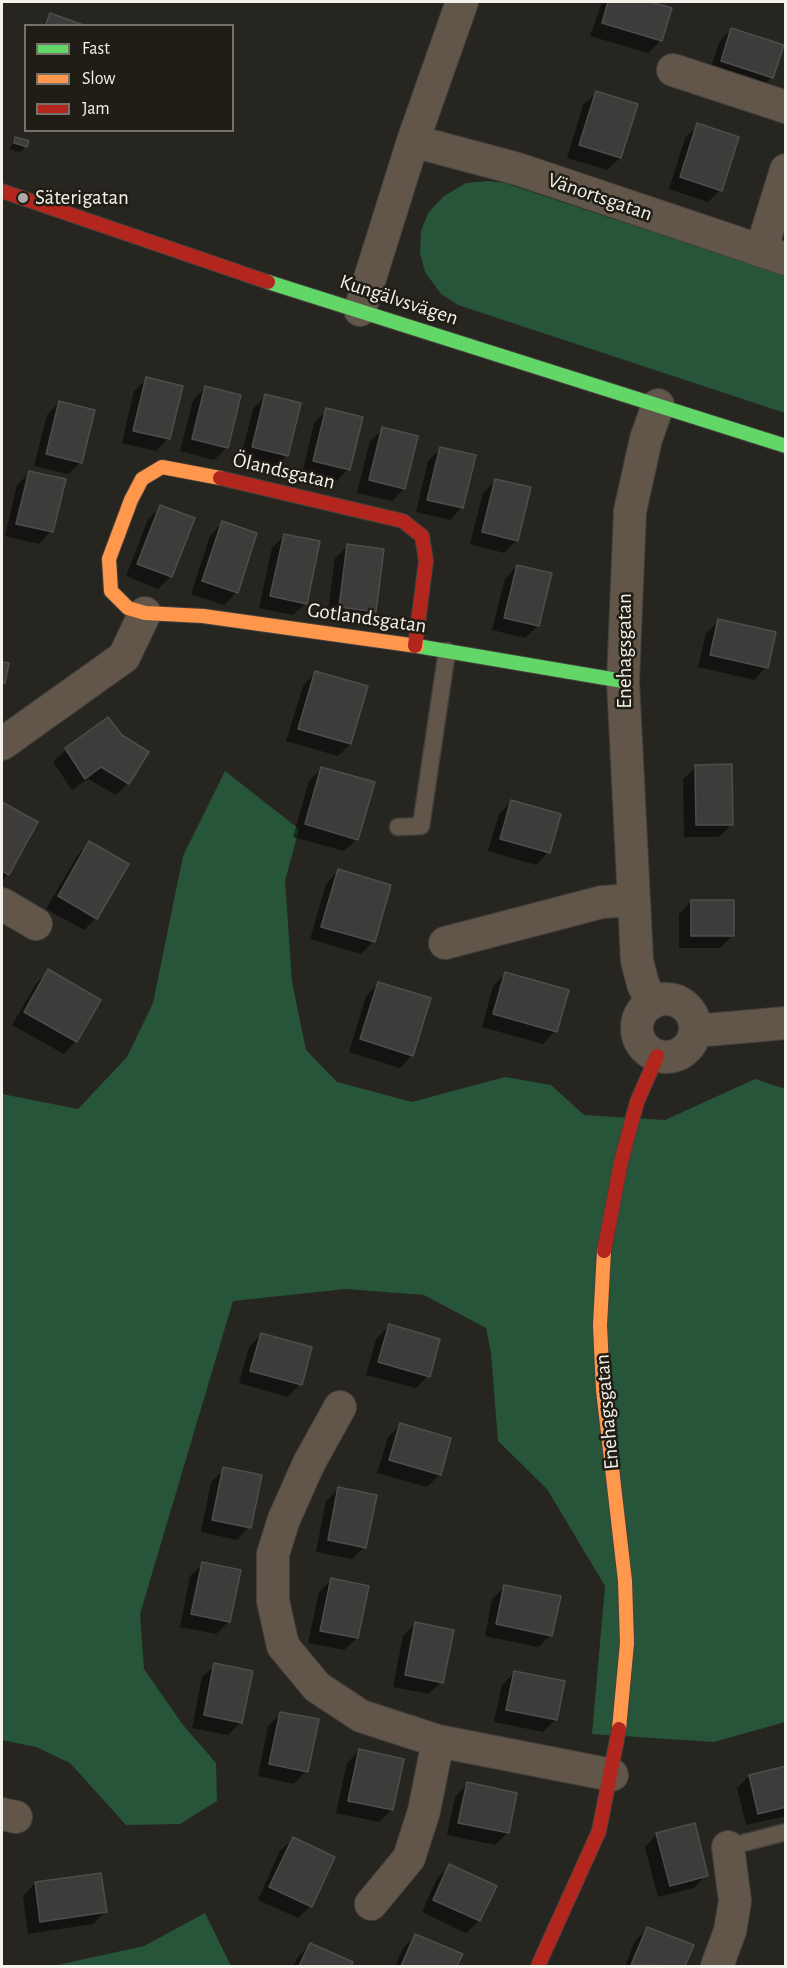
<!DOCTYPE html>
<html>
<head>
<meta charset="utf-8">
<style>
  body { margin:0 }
  #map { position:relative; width:787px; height:1968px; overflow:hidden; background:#272520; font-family:"Alegreya Sans",sans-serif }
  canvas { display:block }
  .frame { position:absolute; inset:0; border:3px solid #f3f1ea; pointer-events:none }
  .legend { position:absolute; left:24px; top:24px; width:210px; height:108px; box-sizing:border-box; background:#201d14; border:2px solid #74726a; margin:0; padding:8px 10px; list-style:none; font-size:18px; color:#f3f1ea }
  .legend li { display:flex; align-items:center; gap:12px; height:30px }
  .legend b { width:30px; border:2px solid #74726a }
</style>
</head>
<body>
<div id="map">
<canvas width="787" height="1968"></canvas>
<div class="frame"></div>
<ul class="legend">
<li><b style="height:8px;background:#63d668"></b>Fast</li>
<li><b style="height:8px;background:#ff974d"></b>Slow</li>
<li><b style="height:8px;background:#b3261e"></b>Jam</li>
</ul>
</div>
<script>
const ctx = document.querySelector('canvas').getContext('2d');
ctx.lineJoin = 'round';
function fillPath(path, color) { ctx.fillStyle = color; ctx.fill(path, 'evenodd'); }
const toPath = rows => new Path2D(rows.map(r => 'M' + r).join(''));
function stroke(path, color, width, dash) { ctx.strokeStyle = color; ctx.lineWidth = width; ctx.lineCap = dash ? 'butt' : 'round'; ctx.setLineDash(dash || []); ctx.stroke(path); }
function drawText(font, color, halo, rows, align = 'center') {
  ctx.font = font + ' "Alegreya Sans",sans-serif'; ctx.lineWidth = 5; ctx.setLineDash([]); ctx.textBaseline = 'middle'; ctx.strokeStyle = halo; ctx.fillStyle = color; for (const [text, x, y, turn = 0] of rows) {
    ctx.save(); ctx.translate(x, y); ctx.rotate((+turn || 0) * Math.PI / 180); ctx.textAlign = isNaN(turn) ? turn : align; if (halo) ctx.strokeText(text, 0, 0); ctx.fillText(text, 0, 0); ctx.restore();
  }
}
fillPath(toPath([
  [488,181,505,183,785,276,785,413,458,305,441,294,425,272,420,253,421,231,428,213,444,196,466,183],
  [225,771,299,829,285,881,292,982,306,1050,337,1082,412,1102,505,1077,551,1085,584,1115,665,1120,755,1079,785,1089,785,1722,714,1742,592,1734,605,1586,547,1489,498,1441,491,1353,486,1328,424,1295,346,1289,233,1301,140,1614,144,1669,183,1725,216,1763,217,1801,180,1824,126,1825,70,1763,36,1747,2,1740,2,1094,78,1109,127,1057,153,1003,183,856],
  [205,1913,231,1966,53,1966,144,1946]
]), '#27553a');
fillPath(toPath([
  [602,2,646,2,670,9,660,41,648,53,590,36],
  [50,15,81,26,42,26],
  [731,30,772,77,759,90,709,73,719,42],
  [596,93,636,105,620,158,607,170,567,158,583,105],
  [698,125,720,190,708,202,669,189,685,138],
  [16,139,26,146,20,152,9,149],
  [147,379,168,438,156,451,122,443,134,391],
  [206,387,227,447,214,460,180,451,193,400],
  [265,396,287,455,274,468,240,460,253,409],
  [59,402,81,462,68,474,34,466,47,415],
  [327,410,348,469,336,482,302,474,314,423],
  [383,429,404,489,392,501,357,493,370,441],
  [441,448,462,507,450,520,416,512,428,461],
  [30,472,51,531,39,544,5,536,17,485],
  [495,481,517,540,504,553,470,544,483,493],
  [161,507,171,576,158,589,126,576,148,519],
  [222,523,237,592,224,605,191,594,210,536],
  [284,536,306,603,293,615,259,608,272,548],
  [348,546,374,611,362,624,327,619,335,558],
  [517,566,538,626,525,638,492,630,505,579],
  [719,621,766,667,754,680,698,667,706,633],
  [315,673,350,744,338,756,286,741,303,686],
  [108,720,128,783,116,795,88,779,72,790,53,762,66,750],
  [696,767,732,824,719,837,684,837,683,779],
  [322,768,357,839,344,851,293,837,309,781],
  [512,801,548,852,536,865,488,851,499,814],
  [2,804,36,823,8,874,2,881],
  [89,843,96,918,84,930,46,909,77,856],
  [338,871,390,886,373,942,361,954,310,939,326,884],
  [692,901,733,935,720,948,679,948,679,914],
  [48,971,76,1041,64,1054,12,1025,36,984],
  [506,973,555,1031,543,1044,482,1027,493,986],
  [378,984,412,1055,400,1068,349,1052,366,996],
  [389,1326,428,1376,416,1388,366,1375,376,1339],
  [261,1335,300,1384,288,1397,239,1383,249,1347],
  [400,1425,440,1474,427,1487,377,1473,388,1437],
  [224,1469,249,1527,237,1540,201,1532,211,1482],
  [339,1489,364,1547,352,1559,316,1552,326,1501],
  [203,1564,228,1622,216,1634,180,1627,190,1576],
  [331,1580,357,1638,344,1650,308,1643,319,1592],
  [505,1586,551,1635,538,1647,485,1636,492,1599],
  [416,1623,441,1682,429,1694,393,1687,403,1636],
  [215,1665,240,1723,228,1735,192,1728,202,1677],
  [515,1672,555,1720,543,1732,494,1722,502,1685],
  [281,1713,306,1771,294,1784,258,1776,268,1726],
  [359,1751,391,1810,379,1822,336,1813,347,1763],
  [786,1768,786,1816,746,1825,737,1788,749,1776],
  [467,1784,508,1832,495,1845,447,1835,455,1797],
  [657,1834,706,1875,694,1888,658,1897,645,1847],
  [293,1839,311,1906,298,1918,258,1900,280,1851],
  [450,1866,495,1886,479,1921,466,1933,422,1912,437,1878],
  [35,1883,105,1912,93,1924,28,1934,23,1896],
  [647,1928,692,1946,684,1966,625,1966,635,1941],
  [415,1936,461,1955,456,1966,395,1966,403,1948],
  [310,1944,351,1963,349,1966,293,1966,298,1957]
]), '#0007');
const building = toPath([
  [608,2,651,2,672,8,662,41,602,23,608,2],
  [50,13,86,26,45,26,50,13],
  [731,28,784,45,773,78,721,61,731,28],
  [596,91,638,104,621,158,579,145,596,91],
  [697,123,739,137,722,191,680,177,697,123],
  [15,137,29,141,27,147,14,143,15,137],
  [146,377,183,386,170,439,133,431,146,377],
  [205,386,241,395,228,448,192,439,205,386],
  [265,394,301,403,288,456,252,447,265,394],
  [59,401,95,410,82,463,46,454,59,401],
  [326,408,363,417,350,470,313,461,326,408],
  [382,427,418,436,405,489,369,480,382,427],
  [440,447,476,455,463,508,427,500,440,447],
  [29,471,66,479,53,532,16,524,29,471],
  [495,479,531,487,518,541,482,532,495,479],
  [160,505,195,518,172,577,137,564,160,505],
  [222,521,257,533,238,593,202,581,222,521],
  [284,534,320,541,307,604,270,596,284,534],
  [347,544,384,549,376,612,339,607,347,544],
  [517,565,552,573,539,626,504,618,517,565],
  [718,619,776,632,768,668,710,655,718,619],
  [2,662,9,663,5,683,2,682,2,662],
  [315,671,368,686,351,744,298,729,315,671],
  [108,717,122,735,149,752,129,784,101,767,85,779,65,748,108,717],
  [732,764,733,825,696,825,695,765,732,764],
  [321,767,375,782,358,840,305,824,321,767],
  [511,800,561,814,550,853,500,839,511,800],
  [2,802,38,822,9,875,2,871,2,802],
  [89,841,129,864,97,919,58,896,89,841],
  [338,869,391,885,375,942,321,927,338,869],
  [691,900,734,900,734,936,691,936,691,900],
  [48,969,101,1000,77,1042,24,1012,48,969],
  [505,972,569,990,557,1032,493,1014,505,972],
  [378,982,431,998,413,1056,360,1039,378,982],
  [389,1324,440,1339,430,1377,378,1362,389,1324],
  [261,1333,312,1347,302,1385,250,1371,261,1333],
  [400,1423,451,1438,441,1475,389,1460,400,1423],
  [223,1467,262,1475,251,1528,212,1520,223,1467],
  [338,1487,377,1495,366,1548,328,1540,338,1487],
  [202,1562,241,1570,230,1622,191,1614,202,1562],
  [331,1578,369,1586,358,1638,320,1631,331,1578],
  [504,1585,561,1596,552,1636,496,1624,504,1585],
  [415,1622,454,1630,443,1683,405,1675,415,1622],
  [214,1663,253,1671,242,1723,204,1715,214,1663],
  [514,1671,565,1681,557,1720,506,1710,514,1671],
  [280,1712,319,1719,308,1772,269,1764,280,1712],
  [359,1749,404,1759,393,1810,348,1801,359,1749],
  [786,1766,786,1807,758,1814,749,1775,786,1766],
  [467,1782,517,1793,509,1833,458,1823,467,1782],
  [695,1823,708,1876,670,1886,656,1833,695,1823],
  [293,1837,335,1857,312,1907,269,1887,293,1837],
  [449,1864,497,1886,480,1921,433,1900,449,1864],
  [101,1873,107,1912,40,1922,35,1882,101,1873],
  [647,1927,694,1945,685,1966,631,1965,647,1927],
  [415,1934,463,1954,457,1966,401,1966,415,1934],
  [310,1943,353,1962,351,1966,299,1966,310,1943]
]);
fillPath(building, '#3d3c3b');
stroke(building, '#4e4d4c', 1.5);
const lane = toPath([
  [398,827,421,826,447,651],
  [728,1847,786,1832]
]);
const street = toPath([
  [673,70,786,107],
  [413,141,518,169,786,259],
  [761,251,786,170],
  [360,310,413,141,462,2],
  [2,744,124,657,145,613],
  [2,904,36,924],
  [445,943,602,902,632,900],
  '637 1028a29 29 0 1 1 58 0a29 29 0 1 1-58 0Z',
  [652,1003,643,984,637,961,623,681,630,511,646,439,658,405],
  [695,1031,786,1023],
  [340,1407,309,1463,284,1519,273,1554,273,1601,283,1646,317,1687,361,1716,438,1741,612,1775],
  [2,1814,16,1817],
  [371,1904,409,1858,424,1811,438,1741],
  [717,1966,730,1931,735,1901,728,1847]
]);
const fast = toPath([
  [268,282,786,446],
  [417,646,623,681]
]);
const slow = toPath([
  [220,478,162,467,142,479,131,500,109,559,111,591,128,608,145,613,203,616,417,646],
  [604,1251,600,1325,603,1390,625,1581,627,1643,619,1729]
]);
const jam = toPath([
  [2,191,268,282],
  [220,478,403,521,422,536,426,561,415,646],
  [604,1251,621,1162,637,1102,657,1056],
  [538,1966,599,1831,619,1729]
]);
stroke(lane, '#43413d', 19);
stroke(street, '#43413d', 34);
stroke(fast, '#43413d', 16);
stroke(slow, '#43413d', 16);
stroke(jam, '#43413d', 16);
stroke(lane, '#62554a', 16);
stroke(street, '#62554a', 32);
stroke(fast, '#63d668', 14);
stroke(slow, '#ff974d', 14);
stroke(jam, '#b3261e', 14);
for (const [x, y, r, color] of [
  [23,198,6,"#acaaa3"]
]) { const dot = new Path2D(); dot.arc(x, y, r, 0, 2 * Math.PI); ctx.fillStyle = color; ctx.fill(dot); stroke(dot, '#201d14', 2); }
drawText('21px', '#f3f1ea', '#201d14', [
  ["Vänortsgatan",600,197,19],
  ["Kungälvsvägen",399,300,18],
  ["Ölandsgatan",284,471,13],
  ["Gotlandsgatan",367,618,8],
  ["Enehagsgatan",625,651,-90],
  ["Enehagsgatan",607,1412,-95]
]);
drawText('21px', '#f3f1ea', '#201d14', [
  ["Säterigatan",35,198]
], 'left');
</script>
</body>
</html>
